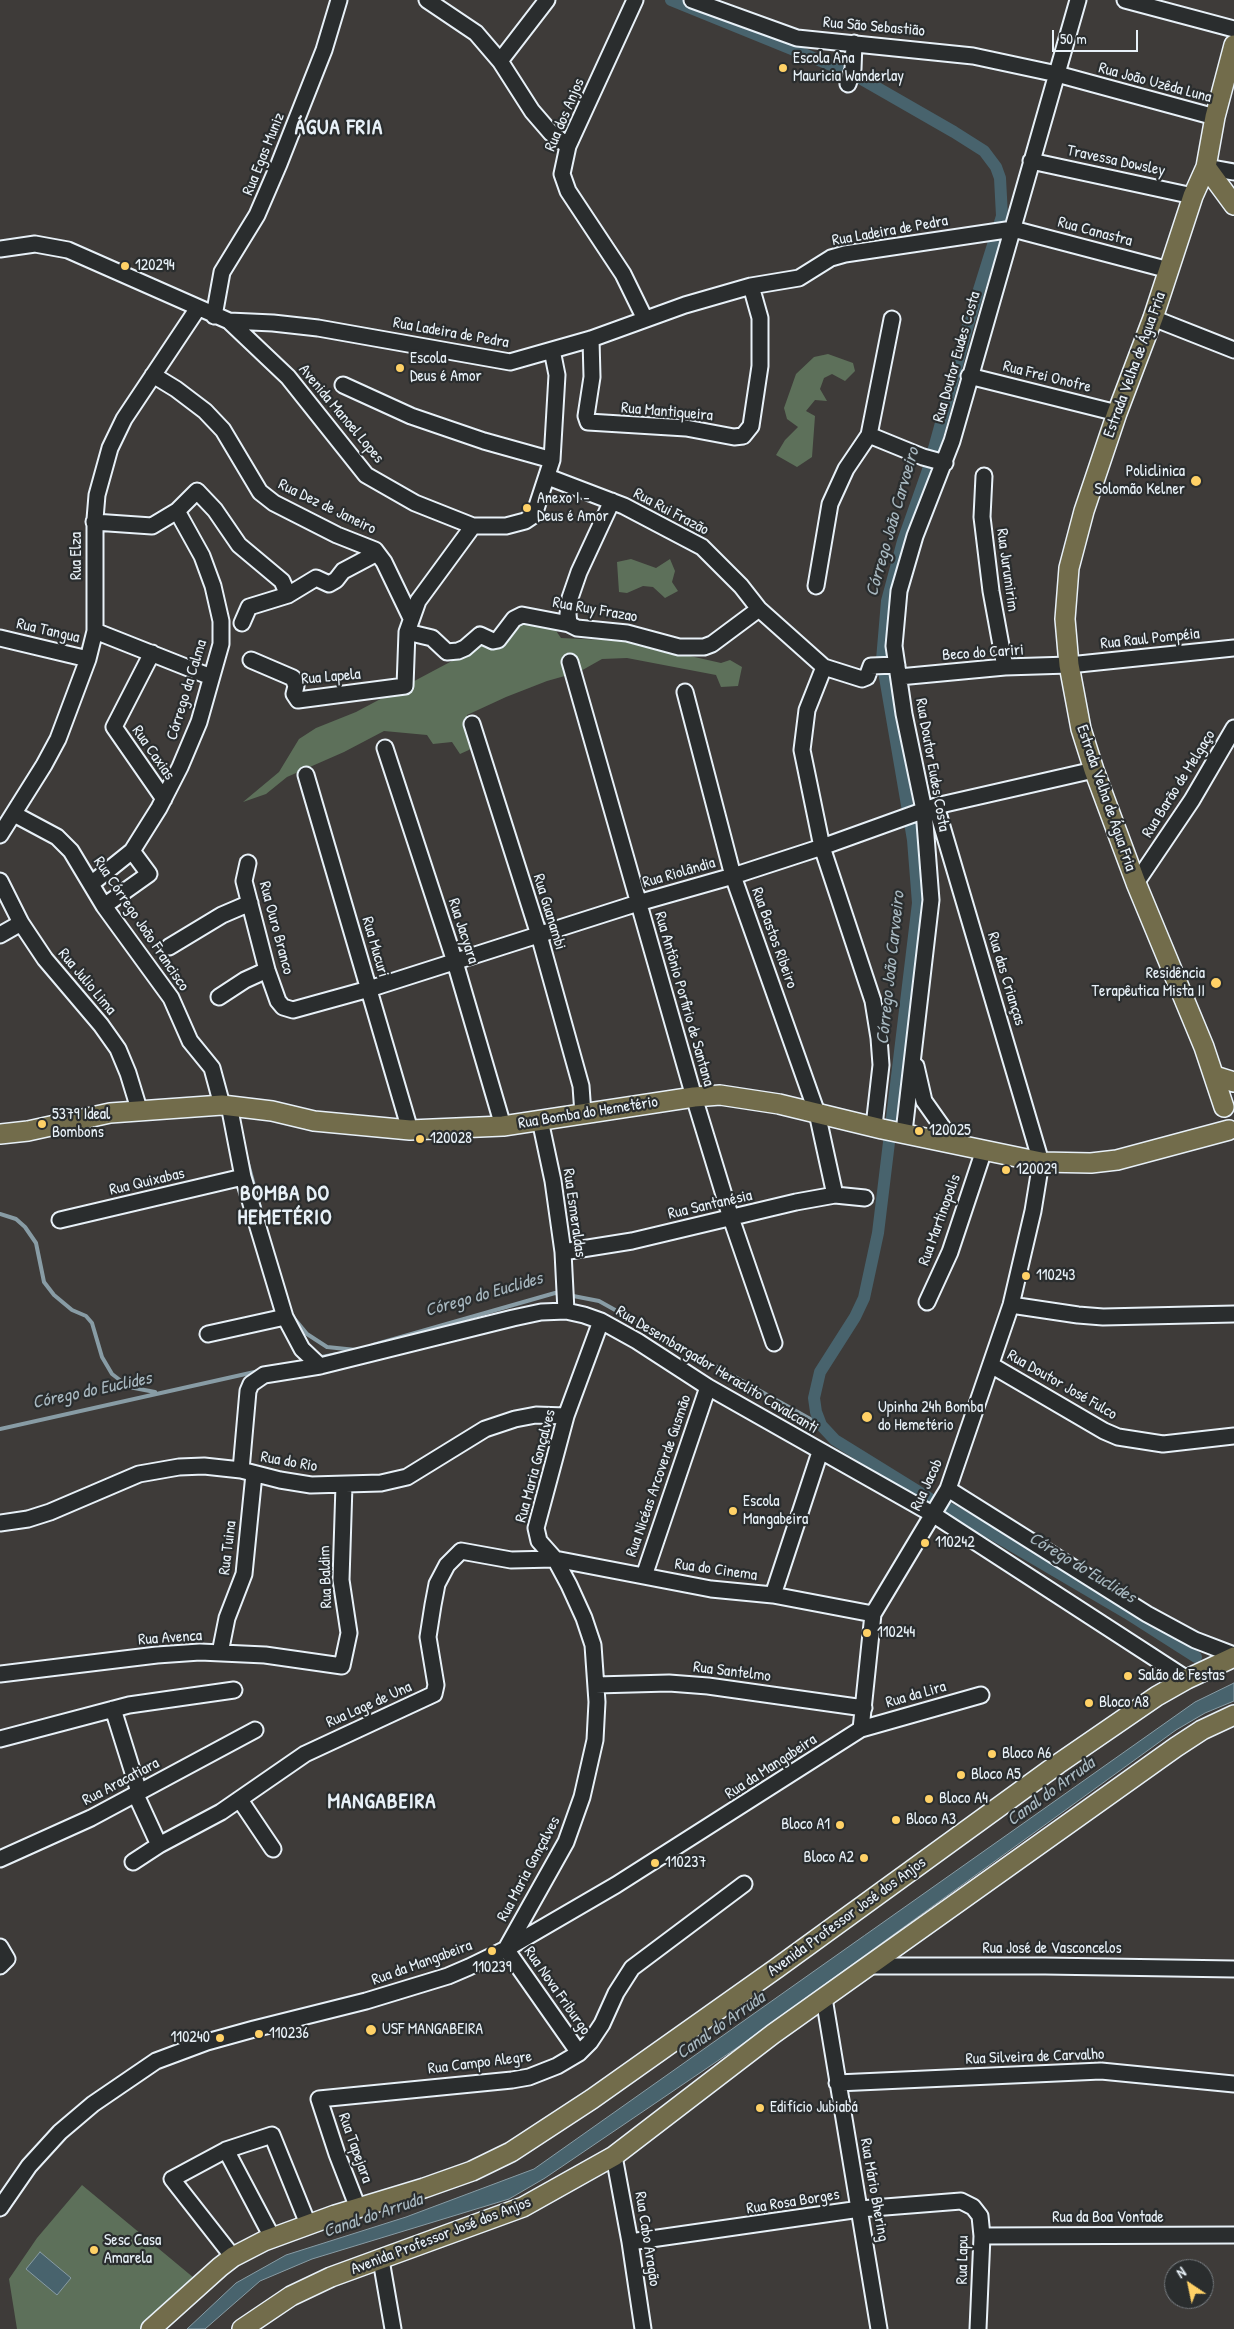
<!DOCTYPE html>
<html>
<head>
<meta charset="utf-8">
<style>
  body { margin:0 }
  #map { position:relative; width:1234px; height:2329px; overflow:hidden; background:#3e3b39; font-family:"Patrick Hand",sans-serif }
  canvas { display:block }
  .north { position:absolute; left:1164px; top:2259px; width:50px; height:50px; box-sizing:border-box; background:#2a2d2e; border:1px solid #767b7f; border-radius:50%; rotate:326deg; font-size:14px; font-weight:700; line-height:20px; text-align:center; color:#e8f1f8 }
  .north::after { content:''; display:block; margin:auto; width:18px; height:22px; background:#ffd166; clip-path:polygon(50% 0,100% 100%,50% 72%,0 100%) }
  .scale { position:absolute; left:1052px; top:30px; width:86px; height:22px; box-sizing:border-box; border:2px solid #e8f1f8; border-top:0; padding-left:6px; font-size:15px; line-height:18px; white-space:nowrap; color:#e8f1f8; -webkit-text-stroke:4px #2a2d2e; paint-order:stroke }
</style>
</head>
<body>
<div id="map">
<canvas width="1234" height="2329"></canvas>
<div class="north">N</div>
<div class="scale">50 m</div>
</div>
<script>
const ctx = document.querySelector('canvas').getContext('2d');
ctx.lineJoin = 'round';
function fillPath(path, color) { ctx.fillStyle = color; ctx.fill(path, 'evenodd'); }
const toPath = rows => new Path2D(rows.map(r => 'M' + r).join(''));
function stroke(path, color, width, dash) { ctx.strokeStyle = color; ctx.lineWidth = width; ctx.lineCap = dash ? 'butt' : 'round'; ctx.setLineDash(dash || []); ctx.stroke(path); }
function drawText(font, color, halo, rows, align = 'center') {
  ctx.font = font + ' "Patrick Hand",sans-serif'; ctx.lineWidth = 4.5; ctx.setLineDash([]); ctx.textBaseline = 'middle'; ctx.strokeStyle = halo; ctx.fillStyle = color; for (const [text, x, y, turn = 0] of rows) {
    ctx.save(); ctx.translate(x, y); ctx.rotate((+turn || 0) * Math.PI / 180); ctx.textAlign = isNaN(turn) ? turn : align; if (halo) ctx.strokeText(text, 0, 0); ctx.fillText(text, 0, 0); ctx.restore();
  }
}
fillPath(toPath([
  [828,354,853,363,855,371,845,381,832,374,824,378,820,389,827,401,815,400,806,411,815,416,812,457,797,467,776,455,785,440,798,427,787,419,784,408,796,374,814,357],
  [631,559,656,568,670,559,675,571,672,582,678,591,665,598,653,587,643,586,627,593,619,592,617,562],
  [531,613,550,622,561,638,624,641,721,663,730,660,742,667,738,686,721,687,716,675,695,671,627,658,602,659,579,672,547,681,506,697,467,715,466,727,471,749,460,754,452,742,433,744,427,735,384,731,344,752,287,777,266,794,243,802,279,772,299,739,316,728,356,712,482,645,515,627],
  [82,2185,194,2278,141,2329,17,2329,9,2279,37,2238]
]), '#5d705a');
const water = toPath([
  [1234,1683,1234,1701,1205,1713,1176,1730,741,2045,545,2178,509,2199,312,2259,260,2281,205,2329,187,2329,236,2283,286,2255,406,2217,534,2169,1195,1702,1234,1683],
  [40,2252,71,2278,57,2295,26,2269,40,2252]
]);
fillPath(water, '#48636d');
stroke(water, '#889ca5', 1);
stroke(toPath([
  [246,1156,264,1222],
  [0,1214,16,1219,25,1227,36,1243,44,1282,54,1295,72,1310,86,1316,92,1323,102,1357,112,1374,129,1387,155,1392],
  [568,1295,599,1301,821,1425],
  [293,1317,307,1334,327,1347,356,1350],
  [373,1345,555,1293,561,1294],
  [317,1358,337,1354],
  [0,1429,259,1371]
]), '#889ca5', 4);
stroke(toPath([
  [671,0,853,74,954,132,984,151,996,167,1000,178,1002,216,968,325,928,470,903,541,887,601,882,660,913,840,918,903,878,1233,864,1298,855,1317,820,1372,814,1398,816,1412,821,1425,835,1440,932,1500],
  [950,1509,1127,1613,1196,1657]
]), '#48636d', 12);
const minor = toPath([
  [427,0,476,33,500,61,532,111,551,133,568,146],
  [635,0,568,146,562,174,568,191,623,274,645,319],
  [692,0,797,38,973,56,1057,74,1215,117],
  [1125,0,1234,29],
  [500,61,547,0],
  [848,84,853,69,854,43],
  [1031,161,1193,196],
  [1206,167,1234,172],
  [0,249,35,244,68,250,229,321,273,323,318,328,510,362,591,339,685,305,751,286,799,278,831,258,845,254,1013,229,1169,270],
  [214,316,222,272,257,215,279,164,324,50,339,0],
  [1153,318,1234,350],
  [229,321,288,377,366,475,415,503,473,526,506,526,525,521,534,515,552,460,557,375,552,350],
  [591,339,592,377,586,416,588,422,686,428,734,437,743,436,751,426,760,366,760,318,751,286],
  [153,375,176,389,205,411,223,430,260,492,274,503,337,535,375,550,384,562,411,618],
  [969,376,1117,413],
  [343,385,411,416,484,441,552,460],
  [869,435,923,457,945,463],
  [984,476,982,517,991,591,1005,667],
  [548,477,624,506,702,547,741,586,759,609,824,667,862,679,867,677,871,666,897,665],
  [94,522,152,526,177,511,197,491,215,510,239,545,282,581,288,595],
  [816,586,830,504,846,469,869,435,892,319],
  [242,623,249,607,288,595,316,578,329,584,336,580,343,571,377,553],
  [569,624,568,614,570,598,579,572,612,501],
  [95,631,211,677],
  [407,632,432,638,447,652,458,651,465,648,480,635,493,641,498,640,514,619,522,615,569,624,577,628,627,633,679,647,704,647,712,644,759,609],
  [0,638,88,659],
  [152,653,114,727,164,799],
  [251,660,293,678,296,686,294,694,298,700,405,686,407,632,418,601,473,526],
  [570,662,694,1097,731,1218,774,1343],
  [824,667,807,710,802,750,822,847,873,1001,879,1038,881,1065,874,1126],
  [899,677,1005,667,1069,665,1234,648],
  [685,692,733,876,817,1113,835,1195],
  [472,724,539,935,581,1086,583,1114],
  [385,748,455,962,503,1126],
  [306,775,410,1130],
  [14,814,57,837,71,851,104,906,171,998,190,1041,212,1068,222,1105],
  [0,835,44,765,58,739,88,659,95,631,95,519,97,495,110,448,124,419,198,308],
  [248,863,244,881,267,970,278,1001,283,1007,293,1010,369,989,638,903,733,876,822,847,936,806,1094,770],
  [0,881,21,923,45,959,101,1025,118,1049,128,1073,139,1109],
  [1136,883,1192,800,1234,728],
  [91,884,132,851,159,808,180,767,199,722,221,644,221,621,213,586,202,556,177,511],
  [104,906,149,874,132,851],
  [0,935,21,923],
  [169,947,222,915,250,903],
  [219,997,245,980,267,970],
  [916,1066,924,1101,953,1142],
  [229,1105,243,1177,285,1317,302,1349,320,1366,513,1318,541,1312,566,1311,584,1315,601,1321,637,1341,708,1387,934,1515,1187,1679],
  [540,1120,553,1181,563,1252,566,1311],
  [904,1132,931,900,924,810,904,714,894,646,899,591,915,536,952,441,1078,0],
  [60,1220,243,1177],
  [563,1252,632,1241,796,1202,835,1195,865,1198],
  [927,1302,950,1252,984,1150],
  [1011,1305,1078,1315,1103,1317,1234,1314],
  [208,1334,285,1317],
  [991,1365,1104,1431,1118,1437,1163,1444,1234,1436],
  [241,1470,248,1391,251,1384,264,1375,320,1366],
  [948,1489,1147,1614,1195,1640,1234,1655],
  [0,1523,28,1519,50,1512,139,1474,179,1467,204,1466,241,1470,280,1480,311,1485,381,1483,407,1477,485,1429,515,1419,536,1415,566,1416],
  [644,1576,708,1387],
  [773,1595,820,1452],
  [220,1653,227,1618,244,1574,254,1474],
  [0,1674,157,1655,200,1652,265,1655,342,1666,349,1633,341,1580,344,1485],
  [596,1685,669,1683,708,1686,864,1708],
  [113,1709,139,1792],
  [861,1729,873,1614,948,1489,1011,1305,1033,1211,1041,1162,936,806],
  [0,1739,129,1705,234,1690],
  [136,1795,159,1845],
  [240,1800,273,1849],
  [0,1859,91,1818,255,1730],
  [133,1862,159,1845,221,1812,305,1754,434,1694,436,1685,428,1637,433,1605,437,1584,447,1565,461,1551,511,1560,555,1559,711,1589,773,1595,873,1614],
  [0,1947,7,1959,0,1966],
  [869,1966,1045,1966,1234,1969],
  [824,1998,879,2329],
  [579,2053,506,1949,566,1842,582,1797,595,1740,597,1702,593,1645,584,1618,569,1585,555,1559,539,1541,536,1528,566,1416,601,1321],
  [837,2083,1101,2071,1234,2084],
  [226,2150,272,2237],
  [614,2156,630,2242,643,2329],
  [0,2208,29,2166,60,2132,93,2104,156,2061,207,2042,254,2029,366,2001,448,1976,469,1967,506,1949,616,1885,861,1729,981,1695],
  [358,2208,337,2154,319,2099,512,2080,529,2077,557,2066,579,2053,590,2042,602,2024,616,1993,632,1968,744,1884],
  [982,2236,1234,2235],
  [630,2242,860,2209,961,2201,973,2207,980,2216,982,2236,978,2329],
  [233,2257,172,2179,226,2150,272,2135,308,2224],
  [381,2260,393,2329]
]);
const major = toPath([
  [1206,167,1234,205],
  [1215,1076,1234,1082],
  [1224,1107,1204,1047,1136,883,1094,770,1081,729,1069,665,1065,619,1069,568,1084,511,1117,413,1153,318,1193,196,1206,167,1215,117,1234,45],
  [0,1134,28,1131,110,1113,222,1105,272,1111,314,1121,410,1130,503,1126,694,1097,720,1095,779,1104,882,1129,1041,1162,1091,1163,1117,1160,1229,1130],
  [151,2329,220,2267,233,2257,264,2241,335,2215,424,2188,472,2171,511,2152,592,2099,777,1968,1058,1764,1157,1696,1187,1679,1234,1657],
  [242,2329,291,2296,331,2277,523,2207,614,2156,773,2034,1176,1747,1202,1730,1234,1715]
]);
stroke(minor, '#e8f1f8', 19);
stroke(major, '#e8f1f8', 22);
stroke(minor, '#2a2d2e', 15);
stroke(major, '#726c4b', 19);
for (const [x, y, r, color] of [
  [783,68,5,"#ffd166"],
  [125,266,5,"#ffd166"],
  [400,368,5,"#ffd166"],
  [1196,481,6,"#ffd166"],
  [527,508,5,"#ffd166"],
  [1216,983,6,"#ffd166"],
  [42,1124,5,"#ffd166"],
  [919,1131,5,"#ffd166"],
  [420,1139,5,"#ffd166"],
  [1006,1170,5,"#ffd166"],
  [1026,1276,5,"#ffd166"],
  [867,1417,6,"#ffd166"],
  [733,1511,5,"#ffd166"],
  [925,1543,5,"#ffd166"],
  [867,1633,5,"#ffd166"],
  [1128,1676,5,"#ffd166"],
  [1089,1703,5,"#ffd166"],
  [992,1754,5,"#ffd166"],
  [961,1775,5,"#ffd166"],
  [929,1799,5,"#ffd166"],
  [896,1820,5,"#ffd166"],
  [840,1825,5,"#ffd166"],
  [864,1858,5,"#ffd166"],
  [655,1863,5,"#ffd166"],
  [492,1951,5,"#ffd166"],
  [371,2030,6,"#ffd166"],
  [259,2034,5,"#ffd166"],
  [220,2038,5,"#ffd166"],
  [760,2108,5,"#ffd166"],
  [94,2250,5,"#ffd166"]
]) { const dot = new Path2D(); dot.arc(x, y, r, 0, 2 * Math.PI); ctx.fillStyle = color; ctx.fill(dot); stroke(dot, '#2a2d2e', 2); }
drawText('16px', '#e8f1f8', '#2a2d2e', [
  ["Rua São Sebastião",874,27,5],
  ["Rua João Uzêda Luna",1155,83,15],
  ["Rua dos Anjos",565,115,-67],
  ["Rua Egas Muniz",264,154,-68],
  ["Travessa Dowsley",1116,161,12],
  ["Rua Ladeira de Pedra",890,231,-10],
  ["Rua Canastra",1095,232,15],
  ["Rua Ladeira de Pedra",451,333,10],
  ["Rua Doutor Eudes Costa",957,357,-74],
  ["Estrada Velha de Água Fria",1135,365,-70],
  ["Rua Frei Onofre",1047,377,14],
  ["Rua Mantiqueira",667,412,5],
  ["Avenida Manoel Lopes",341,414,50],
  ["Rua Dez de Janeiro",327,507,26],
  ["Rua Rui Frazão",671,512,28],
  ["Rua Elza",77,556,-90],
  ["Rua Jurumirim",1007,570,82],
  ["Rua Ruy Frazao",595,610,10],
  ["Rua Tangua",48,631,13],
  ["Rua Raul Pompéia",1150,639,-6],
  ["Beco do Cariri",983,653,-4],
  ["Rua Lapela",331,677,-5],
  ["Córrego da Calma",187,690,-73],
  ["Rua Caxias",153,753,55],
  ["Rua Doutor Eudes Costa",932,765,80],
  ["Rua Barão de Melgaço",1179,784,-58],
  ["Estrada Velha de Água Fria",1106,798,71],
  ["Rua Riolândia",679,873,-16],
  ["Rua Guanambi",549,912,73],
  ["Rua Córrego João Francisco",141,924,56],
  ["Rua Ouro Branco",276,928,75],
  ["Rua Jacyara",463,931,72],
  ["Rua Bastos Ribeiro",774,938,70],
  ["Rua Mucuri",375,947,74],
  ["Rua das Crianças",1006,979,73],
  ["Rua Julio Lima",87,982,50],
  ["Rua Antônio Porfirio de Santana",684,999,74],
  ["Rua Bomba do Hemetério",588,1113,-9],
  ["Rua Quixabas",147,1182,-13],
  ["Rua Santanésia",710,1205,-13],
  ["Rua Esmeraldas",574,1213,82],
  ["Rua Martinopolis",940,1220,-70],
  ["Rua Desembargador Heraclito Cavalcanti",717,1370,31],
  ["Rua Doutor José Fulco",1062,1385,30],
  ["Rua do Rio",289,1462,10],
  ["Rua Maria Gonçalves",536,1466,-75],
  ["Rua Nicéas Arcoverde Gusmão",659,1476,-71],
  ["Rua Jacob",927,1485,-65],
  ["Rua Tuina",228,1548,-83],
  ["Rua do Cinema",716,1570,8],
  ["Rua Baldim",326,1577,-92],
  ["Rua Avenca",170,1638,-4],
  ["Rua Santelmo",732,1672,7],
  ["Rua da Lira",916,1695,-16],
  ["Rua Lage de Una",369,1705,-24],
  ["Rua da Mangabeira",771,1767,-33],
  ["Rua Aracatiara",121,1782,-28],
  ["Rua Maria Gonçalves",529,1869,-62],
  ["Avenida Professor José dos Anjos",847,1917,-36],
  ["Rua José de Vasconcelos",1052,1949],
  ["Rua da Mangabeira",422,1963,-20],
  ["Rua Nova Friburgo",557,1991,55],
  ["Rua Silveira de Carvalho",1035,2057,-2],
  ["Rua Campo Alegre",480,2063,-7],
  ["Rua Tapejara",355,2148,70],
  ["Rua Mário Bhering",874,2190,80],
  ["Rua Rosa Borges",793,2202,-9],
  ["Rua da Boa Vontade",1108,2218],
  ["Avenida Professor José dos Anjos",441,2236,-21],
  ["Rua Cabo Aragão",647,2239,81],
  ["Rua Lapu",963,2260,-89]
]);
drawText('16px', '#e8f1f8', '#2a2d2e', [
  ["Escola Ana",793,59],
  ["Mauricia Wanderlay",793,77],
  ["120294",135,266],
  ["Escola",410,359],
  ["Deus é Amor",410,377],
  ["Policlinica",1185,472,"right"],
  ["Solomão Kelner",1185,490,"right"],
  ["Anexo I -",537,499],
  ["Deus é Amor",537,517],
  ["Residência",1205,974,"right"],
  ["Terapêutica Mista II",1205,992,"right"],
  ["5379 Ideal",52,1115],
  ["Bombons",52,1133],
  ["120025",929,1131],
  ["120028",430,1139],
  ["120029",1016,1170],
  ["110243",1036,1276],
  ["Upinha 24h Bomba",878,1408],
  ["do Hemetério",878,1426],
  ["Escola",743,1502],
  ["Mangabeira",743,1520],
  ["110242",935,1543],
  ["110244",877,1633],
  ["Salão de Festas",1138,1676],
  ["Bloco A8",1099,1703],
  ["Bloco A6",1002,1754],
  ["Bloco A5",971,1775],
  ["Bloco A4",939,1799],
  ["Bloco A3",906,1820],
  ["Bloco A1",830,1825,"right"],
  ["Bloco A2",854,1858,"right"],
  ["110237",665,1863],
  ["110239",492,1968,"center"],
  ["USF MANGABEIRA",382,2030],
  ["110236",269,2034],
  ["110240",210,2038,"right"],
  ["Edifício Jubiabá",770,2108],
  ["Sesc Casa",104,2241],
  ["Amarela",104,2259]
], 'left');
drawText('italic 18px', '#a8b8c0', '#2a2d2e', [
  ["Córrego João Carvoeiro",893,522,-74],
  ["Córrego João Carvoeiro",891,968,-84],
  ["Córego do Euclides",484,1295,-16],
  ["Córego do Euclides",92,1391,-12],
  ["Córego do Euclides",1082,1568,31],
  ["Canal do Arruda",1051,1792,-36],
  ["Canal do Arruda",721,2026,-35],
  ["Canal do Arruda",373,2216,-19]
]);
ctx.letterSpacing = '1px';
drawText('bold 21px', '#e8f1f8', '#2a2d2e', [
  ["ÁGUA FRIA",339,128],
  ["BOMBA DO",285,1194],
  ["HEMETÉRIO",285,1218],
  ["MANGABEIRA",382,1802]
]);
ctx.letterSpacing = '0px';
</script>
</body>
</html>
